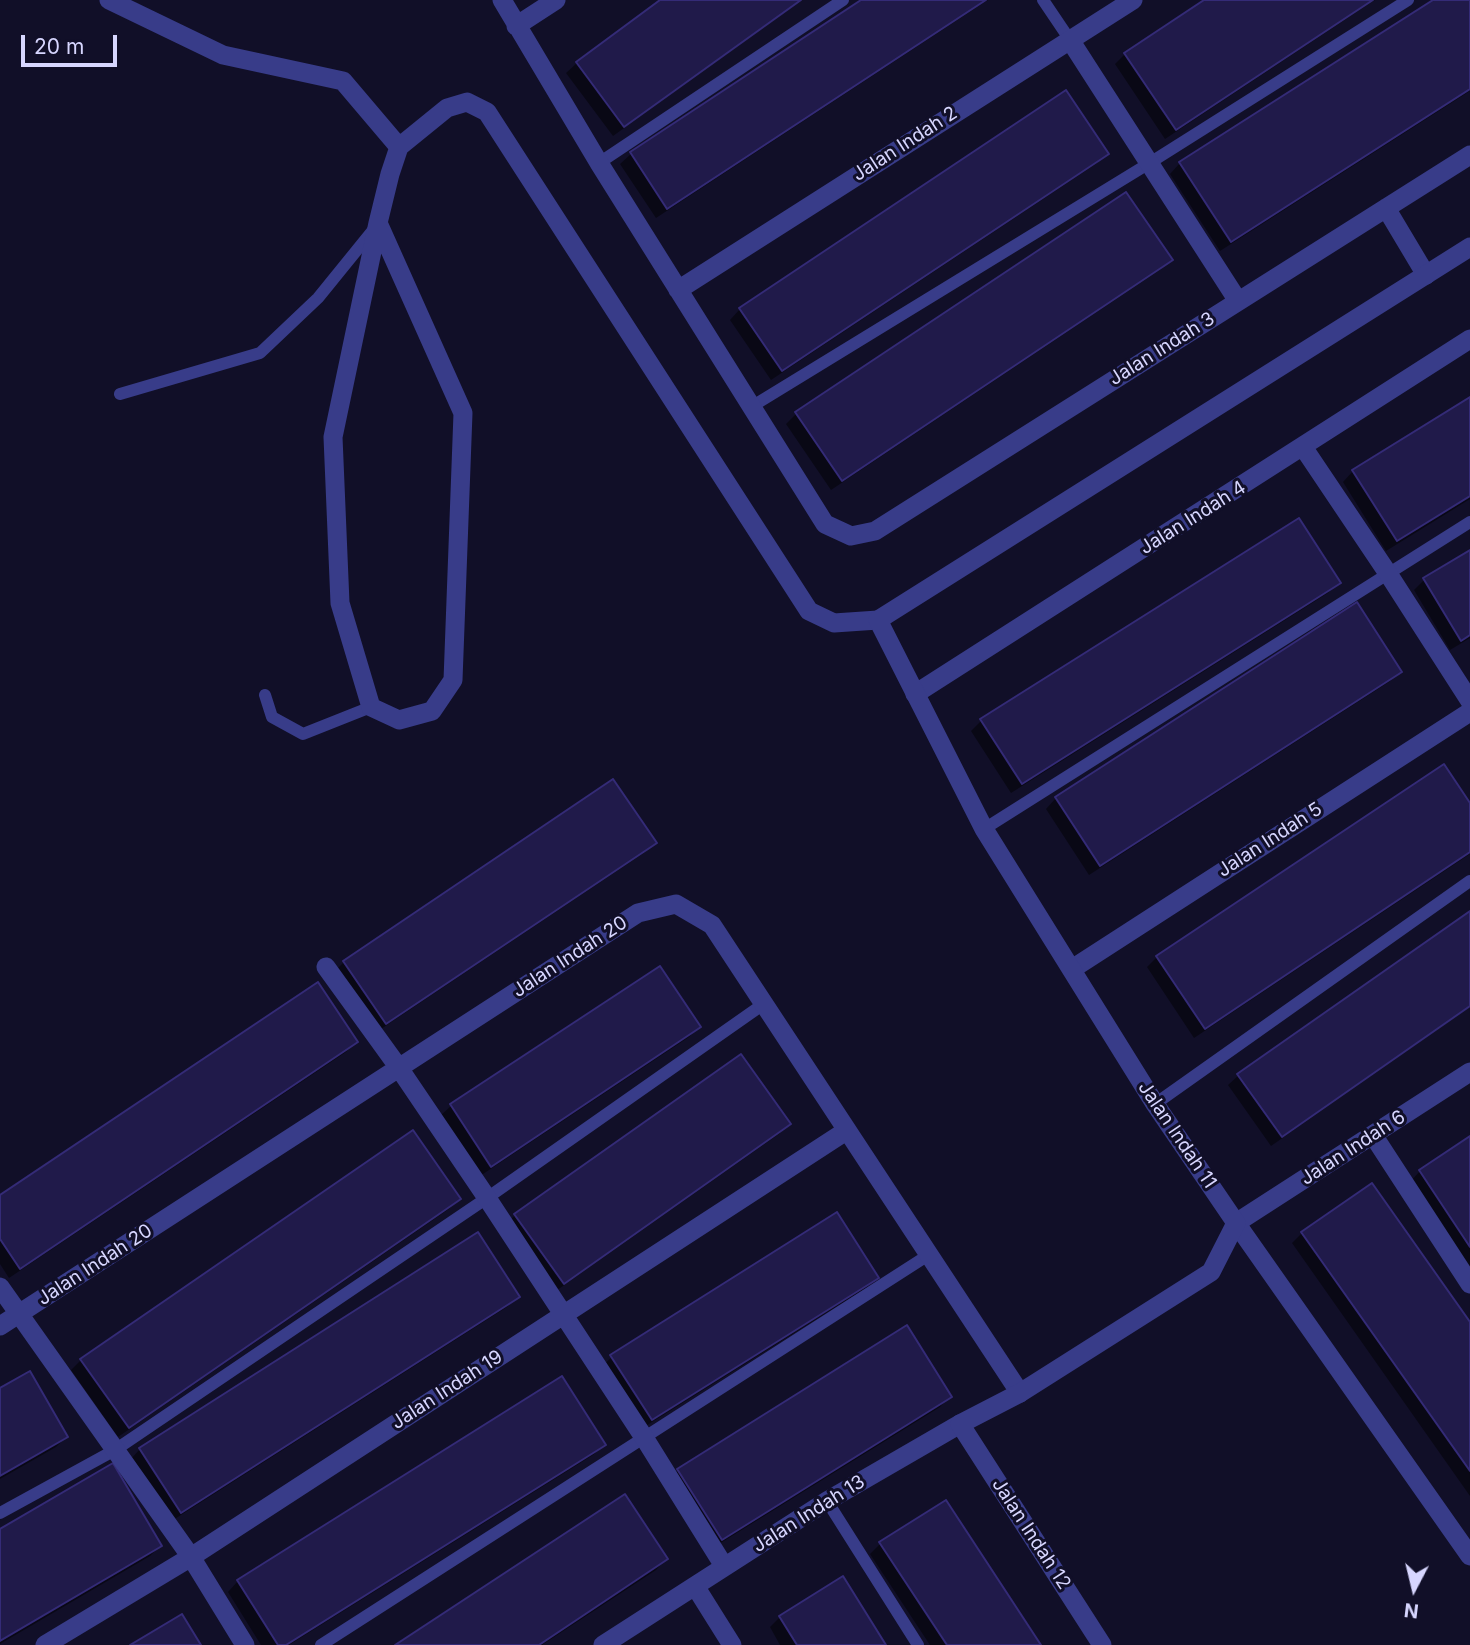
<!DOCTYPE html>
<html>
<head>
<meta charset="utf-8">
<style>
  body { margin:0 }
  #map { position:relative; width:1470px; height:1645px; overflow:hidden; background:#110f28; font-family:Inter,sans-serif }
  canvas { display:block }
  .north { position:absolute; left:1379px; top:1554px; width:70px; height:70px; -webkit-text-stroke:5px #110f28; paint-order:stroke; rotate:187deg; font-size:19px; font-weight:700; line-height:28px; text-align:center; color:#d7d6ff }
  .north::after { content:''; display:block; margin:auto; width:24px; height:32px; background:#d7d6ff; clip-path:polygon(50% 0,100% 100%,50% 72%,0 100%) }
  .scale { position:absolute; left:21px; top:35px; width:96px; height:32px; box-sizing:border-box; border:4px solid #d7d6ff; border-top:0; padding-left:9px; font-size:21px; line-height:24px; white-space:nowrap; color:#d7d6ff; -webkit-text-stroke:5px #110f28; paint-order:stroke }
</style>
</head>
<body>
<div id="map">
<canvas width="1470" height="1645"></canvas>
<div class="north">N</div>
<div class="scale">20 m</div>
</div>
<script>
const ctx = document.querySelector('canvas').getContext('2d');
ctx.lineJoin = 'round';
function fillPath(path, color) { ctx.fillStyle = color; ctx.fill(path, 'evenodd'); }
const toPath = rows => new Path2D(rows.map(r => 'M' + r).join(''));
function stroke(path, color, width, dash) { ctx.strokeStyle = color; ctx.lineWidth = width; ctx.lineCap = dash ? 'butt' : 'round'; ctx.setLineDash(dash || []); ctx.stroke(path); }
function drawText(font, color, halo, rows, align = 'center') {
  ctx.font = font + ' Inter,sans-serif'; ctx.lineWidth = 6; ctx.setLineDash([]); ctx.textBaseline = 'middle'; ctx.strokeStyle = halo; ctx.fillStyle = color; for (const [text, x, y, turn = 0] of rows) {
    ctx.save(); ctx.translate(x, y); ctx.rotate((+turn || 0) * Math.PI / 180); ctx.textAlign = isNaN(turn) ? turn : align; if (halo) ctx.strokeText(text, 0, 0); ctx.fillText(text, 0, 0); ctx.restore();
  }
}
fillPath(toPath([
  [663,0,802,0,613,136,566,73,577,63],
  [865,0,988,0,656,218,620,164,631,154],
  [1207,0,1375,0,1165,139,1115,64,1125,54],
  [1436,0,1470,0,1470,91,1220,251,1170,174,1180,163],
  [1106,154,1096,164,771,380,730,320,740,309],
  [1171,259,1160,270,831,490,786,424,796,414],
  [1470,399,1470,499,1386,551,1343,482,1353,471],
  [1470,552,1470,638,1450,650,1414,590,1424,580],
  [1338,583,1328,593,1011,793,971,731,981,721],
  [1400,671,1389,682,1089,875,1046,809,1056,798],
  [1470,806,1470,854,1194,1038,1147,967,1157,957],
  [654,842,644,853,375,1033,334,972,344,962],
  [1470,913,1470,1007,1271,1146,1228,1085,1239,1075],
  [659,968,699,1027,689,1037,480,1176,440,1116,451,1106],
  [356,1042,346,1052,9,1278,0,1264,0,1197],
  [789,1124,779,1134,553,1293,505,1226,515,1215],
  [1470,1138,1470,1272,1410,1182,1420,1171],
  [459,1199,449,1209,118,1437,71,1370,81,1360],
  [1302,1233,1470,1325,1470,1496,1292,1243],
  [877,1277,866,1288,641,1429,601,1367,612,1357],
  [518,1296,507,1307,170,1522,130,1460,140,1449],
  [0,1390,66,1437,56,1447,0,1479],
  [950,1396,940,1407,711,1549,668,1480,678,1470],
  [604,1445,593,1455,289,1645,261,1645,228,1592,238,1581],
  [0,1531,160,1546,150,1556,0,1644],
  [880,1544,1039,1645,930,1645,870,1554],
  [666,1559,656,1570,542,1645,398,1645],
  [780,1617,884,1645,780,1645,770,1627]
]), '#0007');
const building = toPath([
  [660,0,801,0,624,127,576,62,660,0],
  [861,0,986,0,667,209,630,152,861,0],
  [1204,0,1373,0,1176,130,1124,53,1204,0],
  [1433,0,1470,0,1470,89,1231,242,1179,162,1433,0],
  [1066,90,1109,154,782,371,739,308,1066,90],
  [1126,192,1173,260,842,481,795,412,1126,192],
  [1470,397,1470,496,1397,541,1352,470,1470,397],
  [1299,518,1341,583,1022,784,980,719,1299,518],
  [1470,550,1470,635,1461,641,1423,578,1470,550],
  [1357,602,1402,672,1100,866,1055,797,1357,602],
  [1444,764,1470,803,1470,852,1205,1029,1156,956,1444,764],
  [613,779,657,843,386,1024,343,961,613,779],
  [1470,911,1470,1006,1282,1137,1237,1074,1470,911],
  [660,966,701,1027,491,1167,450,1104,660,966],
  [318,982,358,1042,20,1269,0,1239,0,1195,318,982],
  [741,1054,791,1124,564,1284,514,1214,741,1054],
  [413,1130,461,1199,129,1428,80,1359,413,1130],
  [1470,1136,1470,1247,1419,1170,1470,1136],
  [1372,1183,1470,1322,1470,1471,1301,1232,1372,1183],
  [837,1212,879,1278,652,1420,610,1355,837,1212],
  [478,1232,520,1297,181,1513,139,1448,478,1232],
  [907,1325,952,1397,722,1540,677,1469,907,1325],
  [30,1371,68,1437,0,1476,0,1388,30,1371],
  [562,1376,606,1445,286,1645,278,1645,237,1580,562,1376],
  [113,1463,162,1546,0,1641,0,1529,113,1463],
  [625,1494,668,1559,539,1645,395,1645,625,1494],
  [946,1500,1041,1645,947,1645,879,1542,946,1500],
  [843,1576,886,1645,797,1645,779,1616,843,1576],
  [182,1614,201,1645,130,1645,182,1614]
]);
fillPath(building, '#201a4a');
stroke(building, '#342b77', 2);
stroke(toPath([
  [1043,0,1070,40],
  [599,163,843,0],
  [120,394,260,353,318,298,374,229],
  [751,407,1148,164,1408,0],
  [265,695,272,717,303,734,371,707],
  [984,829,1470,522],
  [1155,1104,1470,881],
  [827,1501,918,1645],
  [0,1513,115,1450,487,1198,765,1003],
  [321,1645,930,1254]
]), '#383c89', 12);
stroke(toPath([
  [109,0,223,55,343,81,399,147,390,174,378,223,333,437,340,603,371,707,399,720,432,711,453,680,463,413,378,223],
  [502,0,599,163,825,524,851,536,875,531,1470,155],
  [516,26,556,0],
  [1070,40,1238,301],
  [399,147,447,108,467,102,487,112,809,611,834,623,878,620],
  [1386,208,1426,275],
  [678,290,1133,0],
  [1303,447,1389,575,1470,701],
  [915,694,1470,339],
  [326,967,399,1068,487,1198,645,1439,724,1566],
  [1072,969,1470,712],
  [1470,1072,1236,1223,1470,1556],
  [1373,1135,1470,1284],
  [0,1287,191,1557,245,1645],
  [0,1326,638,913,676,904,712,925,1020,1393],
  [695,1586,732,1645],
  [45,1645,191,1557,846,1131],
  [603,1645,827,1501,960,1424]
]), '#383c89', 19);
stroke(toPath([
  [1102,1645,960,1424,1020,1393,1211,1272,1236,1223,1155,1104,984,829,878,620,1470,247]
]), '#383c89', 19);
drawText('19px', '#d7d6ff', '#110f28', [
  ["Jalan Indah 2",905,144,-33],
  ["Jalan Indah 3",1162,349,-32],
  ["Jalan Indah 4",1193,518,-32],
  ["Jalan Indah 5",1270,840,-33],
  ["Jalan Indah 20",570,957,-33],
  ["Jalan Indah 11",1177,1135,56],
  ["Jalan Indah 6",1353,1148,-33],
  ["Jalan Indah 20",95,1265,-33],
  ["Jalan Indah 19",447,1390,-33],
  ["Jalan Indah 13",809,1514,-32],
  ["Jalan Indah 12",1031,1534,57]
]);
</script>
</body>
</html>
